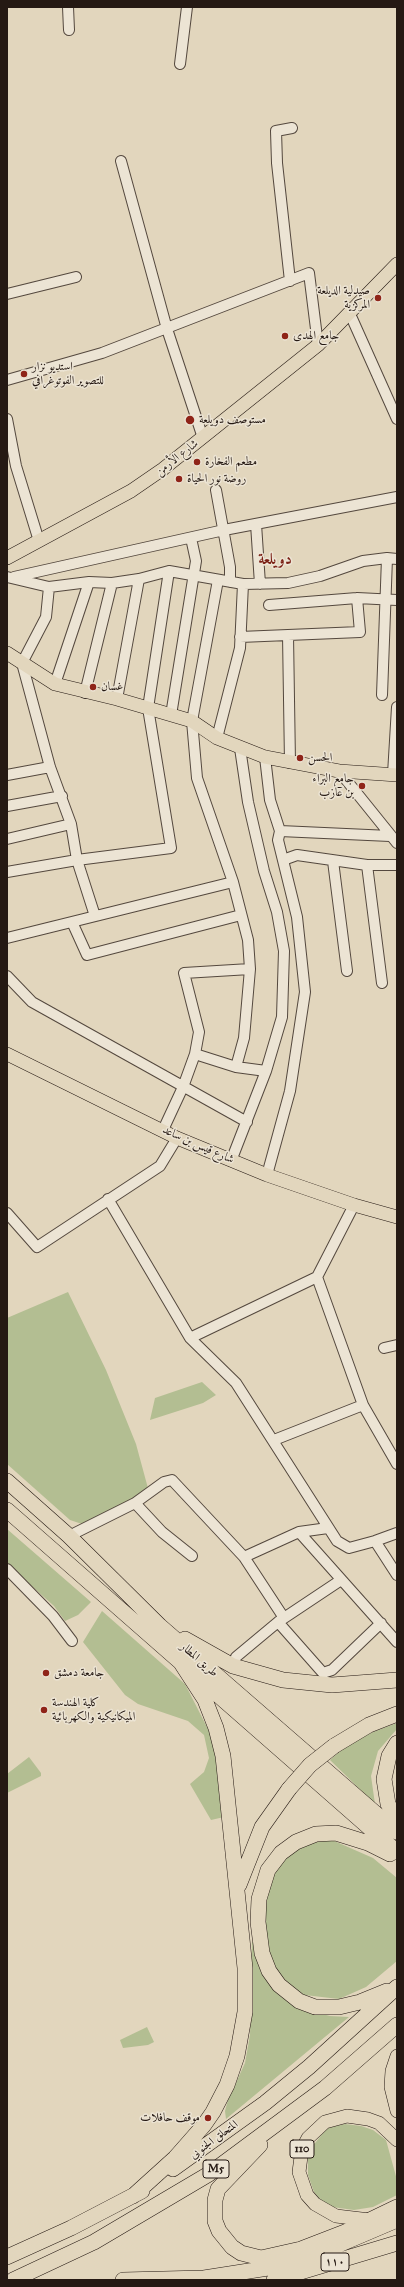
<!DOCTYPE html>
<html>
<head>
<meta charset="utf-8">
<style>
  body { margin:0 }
  #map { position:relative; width:404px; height:2287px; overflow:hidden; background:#e2d6bd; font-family:"IM FELL Great Primer",serif }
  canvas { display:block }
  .frame { position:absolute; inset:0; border:8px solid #251913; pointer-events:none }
</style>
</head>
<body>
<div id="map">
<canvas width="404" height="2287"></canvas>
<div class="frame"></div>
</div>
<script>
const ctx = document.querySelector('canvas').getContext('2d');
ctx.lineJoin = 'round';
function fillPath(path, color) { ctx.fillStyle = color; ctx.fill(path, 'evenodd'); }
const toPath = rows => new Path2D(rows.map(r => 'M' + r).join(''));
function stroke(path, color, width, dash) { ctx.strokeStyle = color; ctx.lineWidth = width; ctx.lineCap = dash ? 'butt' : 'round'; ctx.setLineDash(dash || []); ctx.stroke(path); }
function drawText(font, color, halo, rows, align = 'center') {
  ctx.font = font + ' "IM FELL Great Primer",Amiri,serif'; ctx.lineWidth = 3; ctx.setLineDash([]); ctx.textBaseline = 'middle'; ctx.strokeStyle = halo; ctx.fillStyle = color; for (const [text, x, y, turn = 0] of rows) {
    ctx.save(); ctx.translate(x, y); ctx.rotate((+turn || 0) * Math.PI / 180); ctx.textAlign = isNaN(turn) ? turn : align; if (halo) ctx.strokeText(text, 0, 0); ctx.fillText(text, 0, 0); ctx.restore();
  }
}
fillPath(toPath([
  [68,1292,106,1370,136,1444,149,1492,85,1525,70,1520,7,1464,7,1318],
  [202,1382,216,1395,203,1403,150,1420,155,1398],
  [7,1529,91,1602,78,1615,65,1621,54,1606,7,1564],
  [102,1611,185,1684,209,1731,218,1762,224,1817,211,1820,190,1784,204,1772,209,1758,204,1735,188,1721,138,1704,125,1695,83,1642],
  [397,1723,397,1729,378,1751,371,1776,375,1804,330,1760,346,1746,373,1732],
  [29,1757,41,1773,41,1776,7,1793,7,1774],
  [332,1840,373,1858,397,1878,397,1961,366,1987,339,1999,296,1994,273,1970,263,1917,271,1871,302,1842],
  [252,1942,255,1943,257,1955,311,2011,330,2016,349,2017,226,2119,225,2111,228,2100,245,2063,250,2035],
  [147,2027,154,2042,148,2045,123,2048,120,2040],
  [345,2124,361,2126,373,2130,386,2140,397,2180,397,2195,373,2207,354,2210,332,2207,323,2203,314,2192,308,2175,308,2152,327,2128]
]), '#b3be92');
const minor = toPath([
  [68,7,69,30],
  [180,64,187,7],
  [121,161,167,329,203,438],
  [290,281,277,163,276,131,292,128],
  [7,294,76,277],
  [350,314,397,419],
  [7,380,102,353,309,273,318,345],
  [7,419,16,466,39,541],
  [216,490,230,567,230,582],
  [256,524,260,584],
  [7,577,49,587,89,582,112,583,139,579,169,571,243,584,288,583,320,576,363,561,387,558,397,559],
  [14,577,224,530,397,497],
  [218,580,192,721,197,778,233,882,248,940,250,969,244,1038,236,1067],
  [49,587,46,617,22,663,50,767,71,824,77,860,95,916],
  [269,605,357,598,397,600],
  [288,635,290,763],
  [240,637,360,632,357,598],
  [55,684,89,582],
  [85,693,112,583],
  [382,695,387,558],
  [117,699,139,579],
  [171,715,196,561,191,538],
  [217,738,240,648,243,584],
  [265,757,270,800,280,831,278,840,297,917,305,992,290,1091,267,1175],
  [339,771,397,843],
  [393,774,397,707],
  [7,775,50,767],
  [7,806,62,796],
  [280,831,390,836],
  [7,839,71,824],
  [283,860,297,855,367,865,397,865],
  [333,861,347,971],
  [367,865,382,983],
  [7,872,77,860,171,848,148,708,169,571],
  [72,922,87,955,241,915],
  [7,938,233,882],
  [7,976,32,1002,247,1122],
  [195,1054,236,1067,266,1071],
  [163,1130,183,1087,195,1054,199,1032,184,973,250,969],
  [231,1161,266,1071,282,1017,284,951,277,912,264,871,248,802,240,748],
  [108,1199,190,1338,236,1383,337,1541,349,1548,375,1541,397,1533],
  [7,1213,37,1247,160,1166,177,1138],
  [317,1277,363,1405,397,1464],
  [190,1338,317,1277,354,1205],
  [384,1348,397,1345],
  [274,1440,363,1405],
  [135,1503,162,1532,192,1556],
  [299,1532,397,1642],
  [69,1536,135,1503,164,1482,172,1480,244,1557,299,1532,328,1528],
  [375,1541,397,1575],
  [244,1557,284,1618],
  [7,1569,53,1616,72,1641],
  [278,1622,323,1673,332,1670,381,1623],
  [236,1657,278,1622,341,1580]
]);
const major = toPath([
  [7,558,131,491,163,469,318,345,397,264],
  [7,653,55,684,117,699,192,721,217,738,265,757,339,771,397,775],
  [7,1054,177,1138,267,1175,354,1205,397,1217],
  [397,2056,392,2071,391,2087,397,2111],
  [370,2220,336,2216,315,2204,307,2195,299,2172,302,2149,308,2138,325,2122,347,2116,368,2119,379,2123,397,2140]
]);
const highway = toPath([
  [7,1481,69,1536,160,1626,397,1832],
  [7,1510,397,1852],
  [185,1639,233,1666,283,1680,332,1685,397,1680],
  [397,1743,389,1756,384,1779,388,1804,397,1819],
  [334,1746,369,1725,397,1714],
  [239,1885,262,1827,289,1789],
  [387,1991,360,2002,339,2007,315,2007,299,2001,279,1985,269,1971,262,1953,258,1922,259,1899,268,1870,281,1853,296,1842,316,1834,336,1833,368,1843,390,1854],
  [260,2145,218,2189,215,2200,215,2221,219,2231,232,2247,241,2253,261,2258,301,2249,345,2232,397,2207],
  [173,2169,265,2103,309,2067,397,1987],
  [133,2196,175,2158,204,2125,213,2112,227,2085,237,2056,245,2012,245,1968,223,1756,216,1728,205,1700,181,1663],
  [7,2257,71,2228,142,2191],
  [13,2280,94,2242,209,2174,325,2088,397,2025],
  [123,2280,204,2278,268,2268,310,2257,397,2220],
  [274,2280,397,2243]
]);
stroke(minor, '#54483e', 12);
stroke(major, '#251913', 14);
stroke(highway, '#251913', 16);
stroke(minor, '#ece4d4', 10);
stroke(major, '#e2d6bd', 13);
stroke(highway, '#e2d6bd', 15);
const highwayBridge = toPath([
  [289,1789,310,1765,334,1746]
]);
stroke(highwayBridge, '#251913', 16, []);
stroke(highwayBridge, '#e2d6bd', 15);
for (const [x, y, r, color] of [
  [378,298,4,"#8f2418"],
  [285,336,4,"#8f2418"],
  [24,374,4,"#8f2418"],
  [190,420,5,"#8f2418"],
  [197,462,4,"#8f2418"],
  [179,479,4,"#8f2418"],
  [93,687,4,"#8f2418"],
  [300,758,4,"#8f2418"],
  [362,786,4,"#8f2418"],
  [46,1673,4,"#8f2418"],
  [44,1710,4,"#8f2418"],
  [208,2118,4,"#8f2418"]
]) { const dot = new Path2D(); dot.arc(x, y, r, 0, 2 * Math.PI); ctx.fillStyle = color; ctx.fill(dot); stroke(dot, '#ece4d4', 1.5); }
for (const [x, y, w] of [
  [302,2149,24],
  [216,2169,26],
  [335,2262,28]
]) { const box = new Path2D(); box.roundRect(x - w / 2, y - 9, w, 18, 3); ctx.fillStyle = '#ece4d4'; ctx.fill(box); stroke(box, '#251913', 1); }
drawText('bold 11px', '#251913', null, [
  ["110",302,2149],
  ["M5",216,2169],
  ["١١٠",335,2262]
]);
drawText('12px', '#251913', '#ece4d4', [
  ["صيدلية الديلعة",370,291,"right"],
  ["المركزية",370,305,"right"],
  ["جامع الهدى",293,336],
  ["استديو نزار",32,367],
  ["للتصوير الفوتوغرافي",32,381],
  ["مستوصف دويلعة",199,420],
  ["مطعم الفخارة",205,462],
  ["روضة نور الحياة",187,479],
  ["غسان",101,687],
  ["الحسن",308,758],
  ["جامع البراء",354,779,"right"],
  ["بن عازب",354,793,"right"],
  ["جامعة دمشق",54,1673],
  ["كلية الهندسة",52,1703],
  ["الميكانيكية والكهربائية",52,1717],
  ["موقف حافلات",200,2118,"right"]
], 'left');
drawText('12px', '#251913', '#ece4d4', [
  ["شارع الأرمن",177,458,-38],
  ["شارع قيس بن ساعد",198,1145,24],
  ["طريق المطار",199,1660,41],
  ["المتحلق الجنوبي",214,2140,-36]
]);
drawText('bold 16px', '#7a1f14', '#ece4d4', [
  ["دويلعة",275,560]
]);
</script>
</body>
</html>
